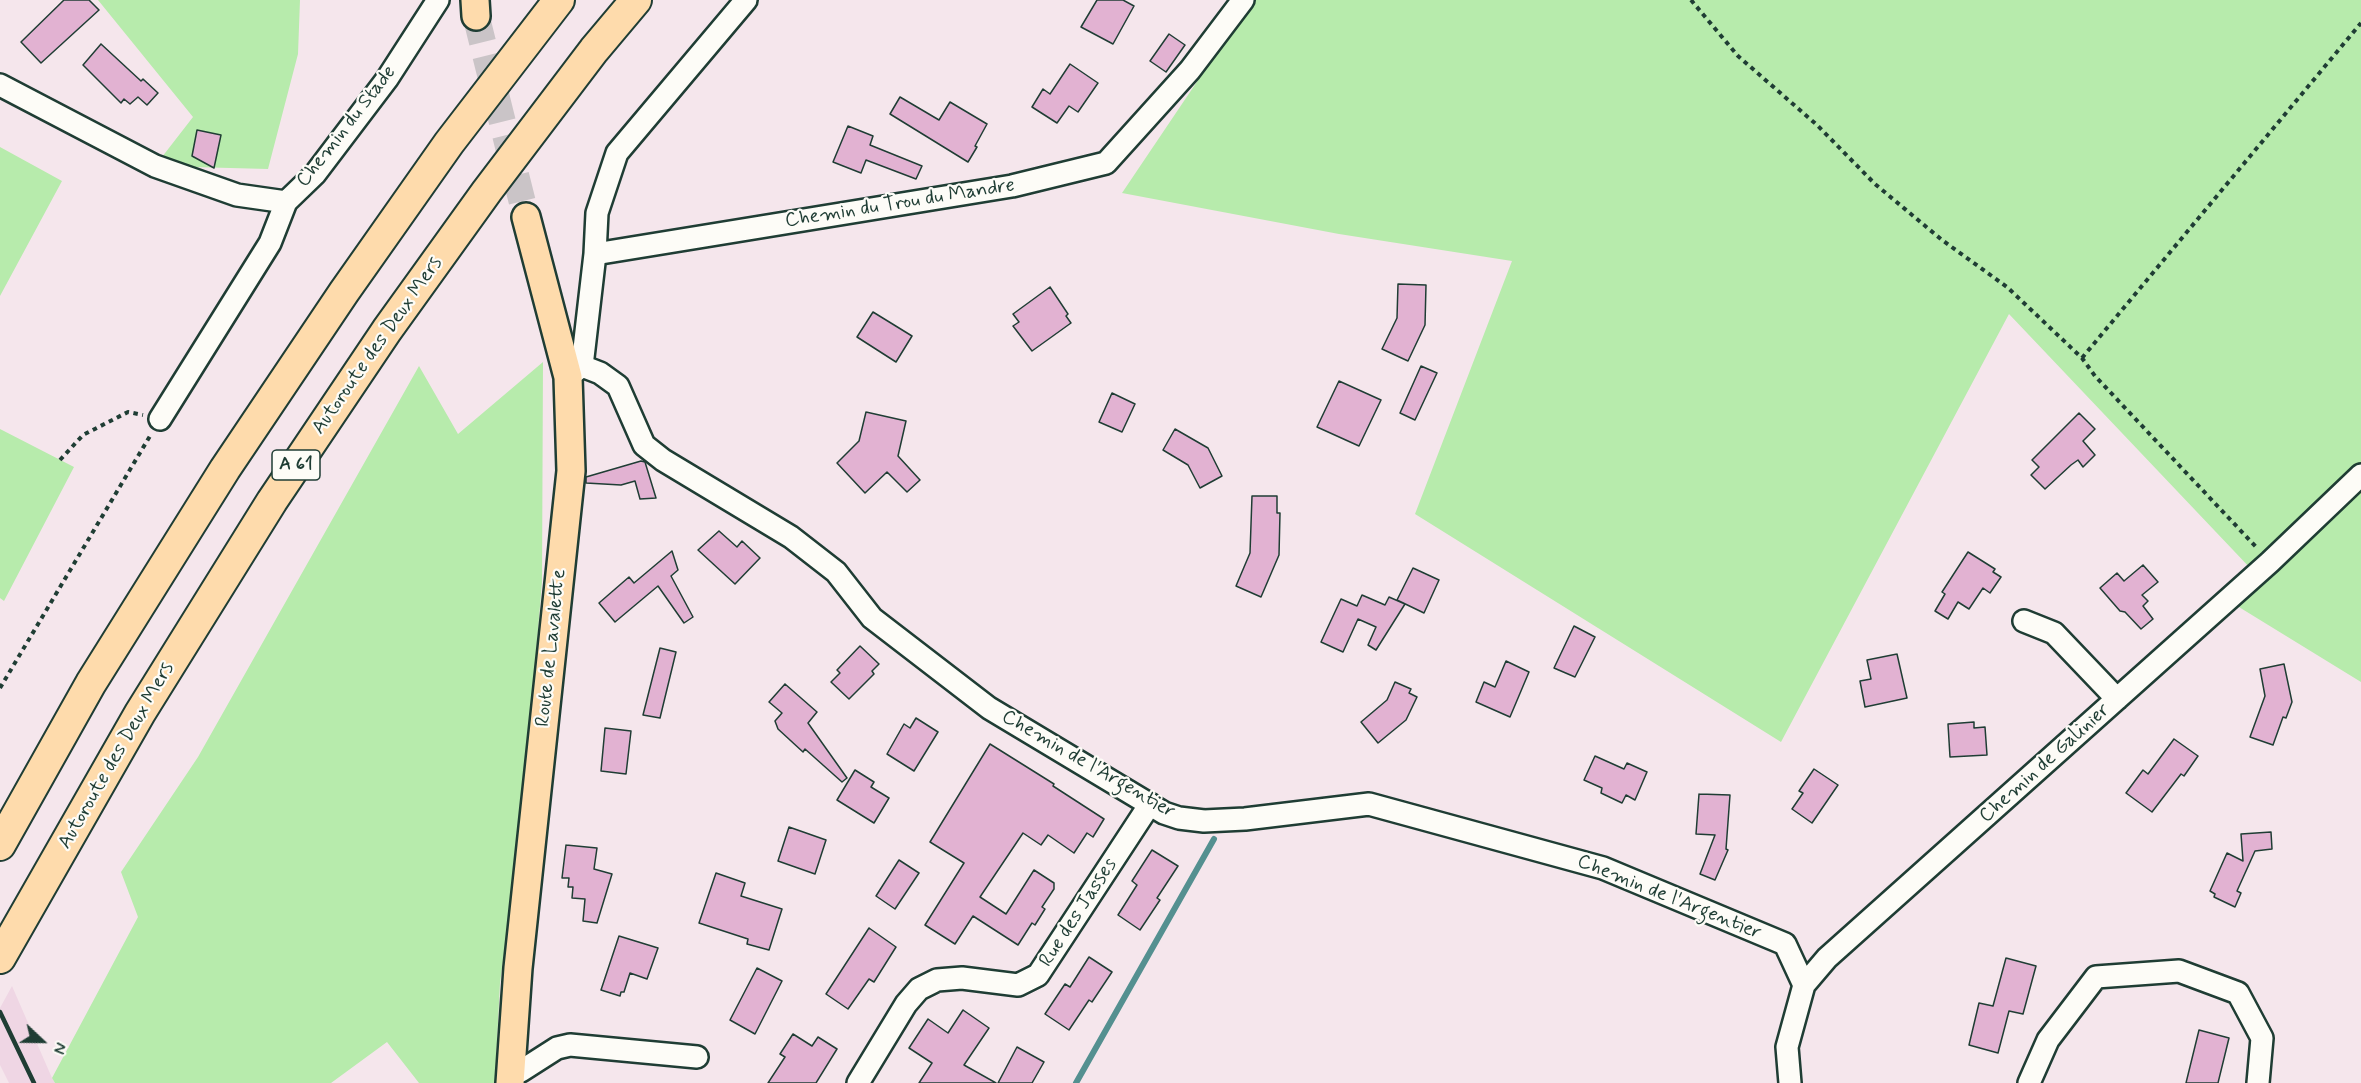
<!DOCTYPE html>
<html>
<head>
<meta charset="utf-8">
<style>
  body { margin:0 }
  #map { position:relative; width:2361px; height:1083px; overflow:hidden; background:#f5e6ec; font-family:Mynerve,sans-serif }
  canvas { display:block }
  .north { position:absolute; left:12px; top:1011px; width:60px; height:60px; -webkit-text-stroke:4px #fdfcf7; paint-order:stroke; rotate:112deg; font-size:16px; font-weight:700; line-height:24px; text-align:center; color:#1f3d34 }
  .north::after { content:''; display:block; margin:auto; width:21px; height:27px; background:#1f3d34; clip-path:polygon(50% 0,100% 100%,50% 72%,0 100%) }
</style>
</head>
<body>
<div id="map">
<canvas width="2361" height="1083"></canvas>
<div class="north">N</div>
</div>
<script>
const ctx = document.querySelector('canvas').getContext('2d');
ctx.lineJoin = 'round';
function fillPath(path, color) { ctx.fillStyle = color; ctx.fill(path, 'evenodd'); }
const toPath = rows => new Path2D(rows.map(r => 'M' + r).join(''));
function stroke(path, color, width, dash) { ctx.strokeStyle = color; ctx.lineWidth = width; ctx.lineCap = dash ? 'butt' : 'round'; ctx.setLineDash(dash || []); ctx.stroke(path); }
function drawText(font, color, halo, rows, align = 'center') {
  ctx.font = font + ' Mynerve,sans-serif'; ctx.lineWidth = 4.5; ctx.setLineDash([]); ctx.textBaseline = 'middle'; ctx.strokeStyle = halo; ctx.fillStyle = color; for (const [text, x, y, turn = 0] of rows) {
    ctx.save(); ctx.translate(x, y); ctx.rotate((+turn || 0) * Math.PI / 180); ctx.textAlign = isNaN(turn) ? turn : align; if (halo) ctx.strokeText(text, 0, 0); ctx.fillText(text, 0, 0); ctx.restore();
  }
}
fillPath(toPath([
  [12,986,52,1078,55,1083,9,1083,0,1065,0,1008]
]), '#efd6e4');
fillPath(toPath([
  [98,0,300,0,298,54,268,169,155,166,193,117],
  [1252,0,2361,0,2361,682,2234,604,2252,570,2009,314,1781,742,1415,514,1512,261,1339,234,1122,193],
  [0,147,62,181,0,296],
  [543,362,542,582,521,836,500,983,495,1083,419,1083,387,1042,331,1083,55,1083,52,1078,138,917,121,872,198,757,419,366,458,434],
  [0,429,74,467,4,601,0,598]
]), '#b7ebac');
stroke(toPath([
  [1076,1083,1214,839]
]), '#549090', 6);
const building = toPath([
  [64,0,89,0,99,10,41,63,21,42,64,0],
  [1097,0,1123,0,1134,6,1113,44,1081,27,1097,0],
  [1169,34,1185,45,1166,72,1150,61,1169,34],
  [101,44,141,81,143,79,158,93,147,105,138,97,130,104,124,99,121,103,83,65,101,44],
  [1070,64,1098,83,1078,112,1069,106,1057,123,1032,107,1043,89,1050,94,1070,64],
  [900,97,939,120,950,102,987,124,975,146,977,147,968,162,890,114,900,97],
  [848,126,873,136,870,145,922,166,916,179,866,160,861,173,833,162,848,126],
  [197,130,221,135,214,168,192,156,197,130],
  [1398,284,1426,285,1425,325,1408,361,1382,349,1397,318,1398,284],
  [1050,287,1068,314,1066,316,1071,323,1032,351,1013,326,1019,322,1013,314,1050,287],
  [873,312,912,336,896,362,857,337,873,312],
  [1421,366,1437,373,1415,420,1400,413,1421,366],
  [1339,381,1381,400,1359,446,1317,427,1339,381],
  [1112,393,1135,404,1122,432,1099,422,1112,393],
  [866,412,906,421,898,456,920,480,907,492,887,472,865,493,837,463,859,441,866,412],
  [2079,413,2095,429,2083,441,2095,455,2083,467,2078,460,2071,465,2045,489,2031,475,2039,467,2032,460,2079,413],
  [1175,429,1208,448,1222,476,1200,488,1188,465,1163,450,1175,429],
  [641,461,645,462,656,498,640,499,635,481,621,485,586,483,586,477,641,461],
  [1252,496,1277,496,1277,513,1280,513,1279,555,1261,597,1236,586,1250,553,1252,496],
  [719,531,737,547,742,541,760,558,735,584,698,550,719,531],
  [672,551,678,570,671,576,693,617,684,623,658,586,615,622,599,603,629,577,634,583,672,551],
  [1968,552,1995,569,1993,572,2001,577,1990,593,1983,588,1969,609,1958,602,1948,619,1935,611,1945,594,1942,592,1968,552],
  [2143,565,2158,582,2142,595,2148,601,2143,606,2153,619,2141,629,2125,612,2120,611,2100,588,2117,573,2124,581,2143,565],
  [1413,568,1439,580,1424,613,1397,600,1413,568],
  [1362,595,1385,605,1389,597,1405,604,1376,650,1368,645,1376,627,1358,619,1343,652,1321,642,1341,599,1357,606,1362,595],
  [1574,626,1595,637,1575,677,1554,668,1574,626],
  [860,646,879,664,872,671,874,674,849,699,831,682,840,673,837,670,860,646],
  [660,648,676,652,660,718,643,715,660,648],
  [1897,654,1907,698,1865,707,1860,681,1871,679,1867,660,1897,654],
  [1506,661,1529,672,1510,717,1476,702,1484,682,1495,687,1506,661],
  [2284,664,2292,702,2286,718,2283,717,2273,745,2250,737,2265,696,2260,669,2284,664],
  [1395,682,1411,689,1409,693,1417,697,1406,720,1378,743,1361,722,1387,700,1395,682],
  [785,684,817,712,808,723,847,778,842,782,805,749,803,752,778,729,775,721,782,713,769,702,785,684],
  [916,718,938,732,914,771,887,754,904,724,910,728,916,718],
  [1974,722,1974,728,1985,727,1987,755,1950,757,1948,724,1974,722],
  [605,728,631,731,626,774,601,771,605,728],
  [2174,739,2198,756,2184,776,2181,774,2152,812,2126,793,2143,770,2148,774,2174,739],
  [990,744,1054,784,1053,786,1104,819,1093,837,1087,833,1074,853,1048,835,1041,845,1023,833,980,897,1006,914,1034,870,1054,883,1054,889,1042,907,1045,909,1035,925,1032,923,1018,945,973,916,955,944,925,925,964,863,930,842,990,744],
  [1595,756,1624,769,1627,763,1647,772,1635,800,1626,795,1622,803,1601,793,1602,788,1584,780,1595,756],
  [1814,769,1838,785,1812,823,1792,809,1803,793,1799,791,1814,769],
  [855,770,874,782,871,787,889,798,874,823,837,800,855,770],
  [1699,794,1730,795,1726,849,1728,850,1715,880,1700,874,1715,835,1696,834,1699,794],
  [789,827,826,840,815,874,778,861,789,827],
  [2271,832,2272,849,2255,851,2237,891,2241,893,2235,907,2214,897,2215,894,2210,891,2227,853,2243,861,2241,834,2271,832],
  [566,845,597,848,594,869,612,874,597,923,583,921,585,899,572,898,573,887,568,887,569,878,562,878,566,845],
  [1152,850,1178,866,1157,898,1160,900,1140,930,1118,915,1137,885,1132,881,1152,850],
  [899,860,919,873,895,909,876,896,899,860],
  [716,873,745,883,741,896,782,909,769,950,747,944,748,939,699,923,716,873],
  [869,928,896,947,874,982,869,979,848,1009,826,994,869,928],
  [619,936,658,948,647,979,630,973,624,992,621,992,620,996,601,990,619,936],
  [1089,957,1112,972,1092,1002,1089,1000,1069,1030,1045,1014,1065,984,1070,987,1089,957],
  [2006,958,2036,966,2023,1014,2009,1011,1998,1053,1969,1045,1979,1003,1993,1006,2006,958],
  [757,968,782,981,755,1034,730,1020,757,968],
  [963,1010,989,1028,964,1065,996,1083,919,1083,932,1063,909,1048,928,1019,948,1033,963,1010],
  [2199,1030,2229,1038,2218,1083,2186,1083,2199,1030],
  [793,1034,812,1046,818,1037,837,1049,816,1083,768,1083,785,1057,780,1054,793,1034],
  [1017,1047,1044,1062,1032,1083,998,1083,1017,1047]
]);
fillPath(building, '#e2b2d2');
stroke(building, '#1f3d34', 1.5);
stroke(toPath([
  [476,16,526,217]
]), '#cac4c7', 27, [27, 14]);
const minor = toPath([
  [0,85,155,166,237,195,286,202,315,174,387,79,438,0],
  [595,254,597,213,617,153,746,0],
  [582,366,595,254,1012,186,1106,163,1190,70,1243,0],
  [568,377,582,366,600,373,618,386,644,445,663,460,791,537,836,572,872,618,989,708,1164,813,1179,818,1204,821,1245,819,1369,804,1603,868,1785,944,1804,985],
  [160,419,270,243,286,202],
  [2024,621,2054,633,2117,699],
  [510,1074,521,1071,557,1048,570,1045,697,1057],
  [858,1083,906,1004,919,989,937,980,962,978,1018,985,1038,975,1150,804],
  [1790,1083,1787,1047,1804,985,1827,958,2270,562,2361,475],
  [2029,1083,2048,1040,2096,977,2179,971,2238,993,2262,1038,2258,1083]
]);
const major = toPath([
  [475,0,476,16],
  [510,1083,518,968,571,471,568,377,526,217]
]);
const highway = toPath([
  [0,845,91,683,225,469,344,292,449,143,559,0],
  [0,958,140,713,272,501,387,330,487,191,594,50,636,0]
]);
stroke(minor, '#1f3d34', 26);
stroke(major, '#1f3d34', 32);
stroke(highway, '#1f3d34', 34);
stroke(toPath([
  [1691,0,1738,56,1817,125,1875,184,1942,240,2007,287,2082,358,2095,376,2258,549],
  [2082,358,2361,23],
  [60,460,83,435,128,412,143,415],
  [0,688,150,436]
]), '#1f3d34', 4, [4.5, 4.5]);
stroke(minor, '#fdfcf7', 21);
stroke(major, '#fedbac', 27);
stroke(highway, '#fedbac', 30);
stroke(toPath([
  [0,1012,34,1083]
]), '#1f3d34', 4.5);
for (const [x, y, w] of [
  [296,465,48]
]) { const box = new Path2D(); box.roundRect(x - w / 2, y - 15, w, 30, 4.5); ctx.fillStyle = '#fdfcf7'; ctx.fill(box); stroke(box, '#1f3d34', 1.5); }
drawText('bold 18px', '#1f3d34', null, [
  ["A 61",296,465]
]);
drawText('20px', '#1f3d34', '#fdfcf7', [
  ["Chemin du Stade",347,127,-52],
  ["Chemin du Trou du Mandre",900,204,-9],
  ["Autoroute des Deux Mers",378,346,-55],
  ["Route de Lavalette",552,648,-84],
  ["Autoroute des Deux Mers",117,756,-60],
  ["Chemin de Galinier",2045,764,-42],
  ["Chemin de l'Argentier",1088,765,30],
  ["Chemin de l'Argentier",1669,898,22],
  ["Rue des Jasses",1079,913,-57]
]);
</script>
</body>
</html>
